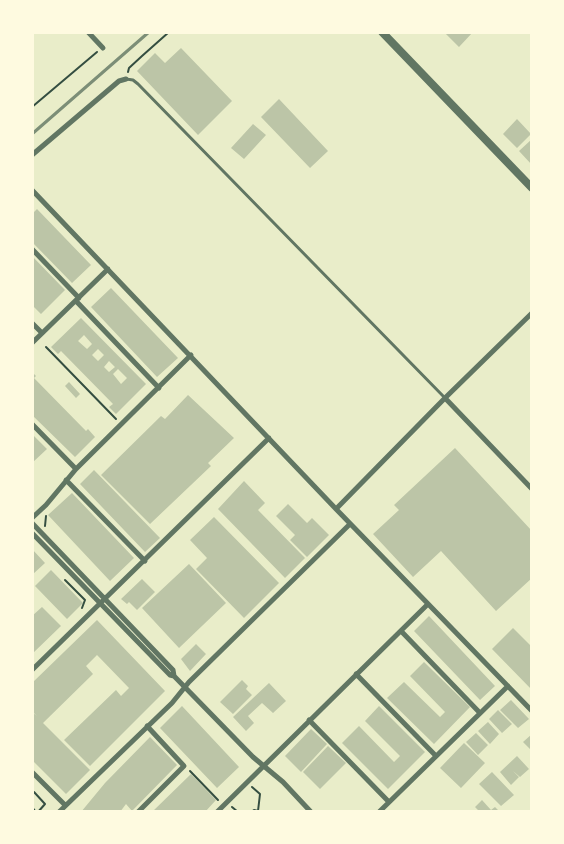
<!DOCTYPE html>
<html>
<head>
<meta charset="utf-8">
<style>
  body { margin:0 }
  #map { position:relative; width:564px; height:844px; overflow:hidden; background:#e9edc9; font-family:Montserrat,sans-serif }
  canvas { display:block }
  .frame { position:absolute; inset:0; border:34px solid #fefae0; pointer-events:none }
</style>
</head>
<body>
<div id="map">
<canvas width="564" height="844"></canvas>
<div class="frame"></div>
</div>
<script>
const ctx = document.querySelector('canvas').getContext('2d');
ctx.lineJoin = 'round';
function fillPath(path, color) { ctx.fillStyle = color; ctx.fill(path, 'evenodd'); }
const toPath = rows => new Path2D(rows.map(r => 'M' + r).join(''));
function stroke(path, color, width, dash) { ctx.strokeStyle = color; ctx.lineWidth = width; ctx.lineCap = dash ? 'butt' : 'round'; ctx.setLineDash(dash || []); ctx.stroke(path); }
fillPath(toPath([
  [444,32,473,32,459,47],
  [181,48,232,101,198,135,137,71,155,53,165,63],
  [279,99,328,151,310,168,261,117],
  [517,119,531,134,517,148,503,134],
  [253,124,266,135,244,159,231,148],
  [532,139,532,165,519,151],
  [37,209,91,265,72,283,32,242,32,214],
  [32,256,65,290,41,314,32,305],
  [111,288,178,358,157,377,91,307],
  [81,318,146,384,116,414,109,407,113,404,61,351,58,354,51,347],
  [84,335,92,344,87,349,78,341],
  [98,349,104,355,98,361,92,355],
  [109,361,115,367,109,372,104,367],
  [118,369,127,378,121,384,113,374],
  [32,372,36,376,34,378,86,431,88,429,95,437,75,457,32,415],
  [69,382,80,394,76,398,65,386],
  [188,395,234,438,208,463,211,466,150,524,101,475,161,416,165,419],
  [32,434,47,449,32,463],
  [455,448,532,531,532,578,496,611,441,551,413,577,373,534,399,510,394,505],
  [94,470,160,538,145,552,80,484],
  [244,481,265,503,258,510,305,558,285,578,218,509],
  [72,493,134,558,110,581,48,515],
  [288,504,307,523,312,518,329,535,307,557,290,540,295,535,276,516],
  [214,517,279,583,244,618,196,569,207,558,190,540],
  [32,549,45,563,32,575],
  [189,564,226,603,179,648,142,608],
  [51,570,83,603,67,619,35,586],
  [142,579,155,592,137,610,129,602,127,604,121,599],
  [42,607,61,626,32,654,32,616],
  [429,616,495,686,480,700,414,631],
  [97,620,165,691,90,766,64,740,116,690,121,696,129,688,97,655,86,666,93,674,43,723,90,770,66,794,32,760,32,712,37,716,32,711,32,683],
  [513,628,532,647,532,690,492,649],
  [196,644,206,654,190,671,181,659],
  [424,662,470,707,434,744,387,698,404,682,440,717,445,712,410,676],
  [242,680,248,686,246,689,252,695,233,714,220,702],
  [269,683,286,701,273,713,262,703,248,716,254,723,246,731,233,717],
  [511,700,529,719,518,728,500,710],
  [182,706,239,767,217,788,160,728],
  [379,706,425,752,388,789,342,743,359,726,394,762,400,756,365,721],
  [498,710,512,724,502,733,489,719],
  [488,722,499,734,490,744,478,731],
  [311,729,327,744,301,772,285,756],
  [476,733,488,745,478,755,466,742],
  [532,734,532,751,523,742],
  [150,737,177,765,132,811,126,804,120,812,81,812,105,783],
  [464,743,485,763,461,788,440,768],
  [328,746,346,763,320,789,303,772],
  [517,756,529,769,520,777,513,771,519,777,511,785,500,772],
  [492,772,514,795,501,806,479,784],
  [191,774,216,800,205,812,152,812],
  [482,800,491,810,495,807,500,812,480,812,475,807]
]), '#bcc5a7');
stroke(toPath([
  [128,72,129,68,142,56,169,32],
  [32,107,97,52],
  [46,347,116,419],
  [45,526,46,516],
  [65,580,85,600,82,608],
  [190,771,218,800],
  [252,787,260,794,258,811,260,812],
  [32,794,34,792,45,804,38,812],
  [32,807,36,812],
  [232,807,238,812],
  [251,812,254,810,258,811]
]), '#344e41', 2);
stroke(toPath([
  [126,79,133,80,138,84,445,398]
]), '#617663', 3);
stroke(toPath([
  [88,32,103,48],
  [32,155,119,81,126,79],
  [32,190,336,509,532,711],
  [32,249,79,298],
  [76,301,159,388],
  [32,323,42,333],
  [32,343,108,269],
  [445,398,532,489],
  [32,424,76,469],
  [66,480,145,561],
  [336,509,445,398,532,313],
  [32,518,46,505,76,469,191,355],
  [32,523,173,670,174,676],
  [32,533,170,675,174,676,253,757,283,782,311,812],
  [401,631,480,713],
  [32,670,269,438],
  [356,674,436,756],
  [309,720,389,802],
  [32,772,65,805],
  [59,812,172,703,189,682,350,524],
  [138,812,184,766,147,726],
  [217,812,428,604],
  [379,812,508,686]
]), '#617663', 5);
stroke(toPath([
  [382,32,532,188]
]), '#617663', 8);
stroke(toPath([
  [32,134,149,32]
]), '#7c8e77', 3);
</script>
</body>
</html>
